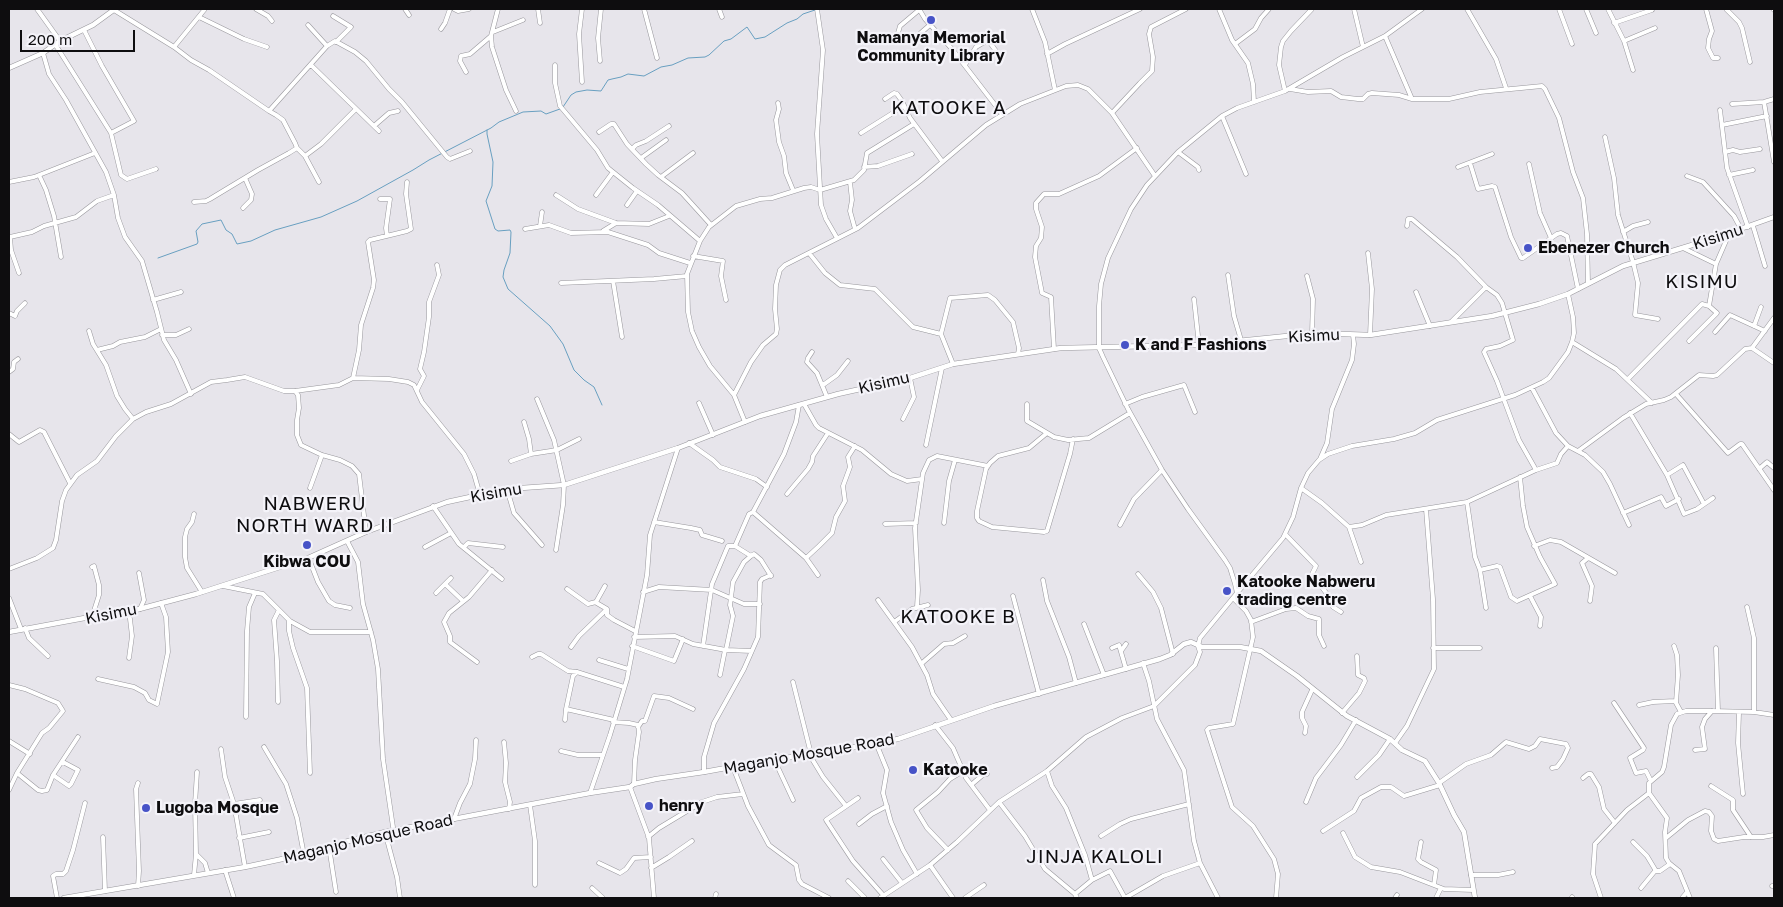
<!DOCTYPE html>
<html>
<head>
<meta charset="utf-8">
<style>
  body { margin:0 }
  #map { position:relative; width:1783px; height:907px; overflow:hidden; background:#e7e5eb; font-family:"Golos Text",sans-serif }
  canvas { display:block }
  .frame { position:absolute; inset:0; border:10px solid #0e0d0f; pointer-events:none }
  .scale { position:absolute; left:20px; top:30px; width:115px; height:22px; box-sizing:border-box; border:2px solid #0e0d0f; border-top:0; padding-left:6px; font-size:15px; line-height:18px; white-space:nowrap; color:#0e0d0f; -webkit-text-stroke:4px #f4f3f9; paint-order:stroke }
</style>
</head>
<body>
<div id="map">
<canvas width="1783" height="907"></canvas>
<div class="frame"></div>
<div class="scale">200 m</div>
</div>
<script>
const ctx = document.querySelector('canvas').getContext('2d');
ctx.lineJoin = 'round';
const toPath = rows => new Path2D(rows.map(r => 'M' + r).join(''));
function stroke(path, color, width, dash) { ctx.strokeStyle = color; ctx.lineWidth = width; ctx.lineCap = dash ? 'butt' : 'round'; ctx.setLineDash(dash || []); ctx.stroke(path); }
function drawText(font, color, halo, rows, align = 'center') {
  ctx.font = font + ' "Golos Text",sans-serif'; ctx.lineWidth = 4.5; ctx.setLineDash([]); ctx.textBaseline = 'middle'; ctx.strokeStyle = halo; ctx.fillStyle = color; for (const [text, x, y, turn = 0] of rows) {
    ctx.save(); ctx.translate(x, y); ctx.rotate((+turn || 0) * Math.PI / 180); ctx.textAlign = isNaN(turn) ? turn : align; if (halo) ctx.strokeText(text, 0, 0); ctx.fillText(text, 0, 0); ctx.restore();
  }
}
stroke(toPath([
  [563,107,571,95,576,92,587,90,601,91,608,80,612,79,621,77,628,74,644,76,661,67,672,65,688,58,705,57,709,55,724,41,731,39,747,27,755,39,765,37,787,23,797,19,803,14,815,10],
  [487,130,487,134,493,162,492,186,486,201,495,229,498,231,510,230,511,232,510,253,504,270,503,277,508,289,550,326,563,344,574,370,584,380,594,387,602,405],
  [158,258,197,244,198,242,196,231,202,224,221,220,226,230,232,234,237,244,251,241,275,230,321,217,357,201,413,170,429,160,491,128,499,122,523,112,541,111,546,114,560,109]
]), '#689fc0', 1);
const minor = toPath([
  [37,9,60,41],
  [256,9,268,16,272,21],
  [405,9,409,15],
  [454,9,458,11,469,9],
  [498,9,491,36,492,47,506,90,516,111],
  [538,9,540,23],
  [582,9,579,34,582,82],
  [644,9,657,58],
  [719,9,722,17],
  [817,9,823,50,817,134,821,205,826,219,837,238],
  [919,9,925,19,952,49,1002,114],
  [1032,9,1045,42,1055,90],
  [1219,9,1232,40,1248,63,1253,84,1254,102],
  [1354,9,1363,47],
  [1467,9,1496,59,1506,88],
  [1559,9,1572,44],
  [1586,9,1596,33],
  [1608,9,1624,41,1633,70],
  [1706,9,1712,31,1709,39,1708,48,1713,58,1718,58],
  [1726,9,1739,22,1742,28,1750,62],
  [1773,9,1774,10],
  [114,10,174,47,191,60,209,70,269,111,276,115,283,120,295,143,297,148,289,153,258,170,210,199,206,201,194,202],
  [333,16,351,27,336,42],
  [199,17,244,39,267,47],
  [1614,23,1652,10],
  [308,25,327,46],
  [441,29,445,23,450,9],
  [84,30,102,66,134,121,111,133],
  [493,32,523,20],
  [898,33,900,26,919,10],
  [1385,36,1412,99],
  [915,38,931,24],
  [1624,41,1655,28],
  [55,44,111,133,121,175,127,179,156,169],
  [1235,44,1255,29,1261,18,1269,9],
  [174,47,205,9],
  [43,53,49,74,66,100,106,172,114,195,118,218,125,237,142,261,157,312,164,340,176,360,191,394],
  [1047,54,1065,44,1140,9],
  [600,61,598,38,601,9],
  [311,65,379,131],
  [555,65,555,83,560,106,597,150,608,168,633,188,658,205,700,241],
  [965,65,976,47,988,40,1001,58],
  [466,72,460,61,461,56,470,54,491,36],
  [1290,89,1308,92,1331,91,1341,97,1358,99,1363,99,1368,94,1372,93,1399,95,1412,99,1449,99,1480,92,1542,86,1545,89,1559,118,1573,172,1583,198,1587,234,1588,283],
  [1285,91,1279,65,1281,47,1283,41,1291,31,1312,9],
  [885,99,894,93,897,94,902,101,910,118,942,161],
  [1764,102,1774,162],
  [778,103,779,109,776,120,779,142,784,156,786,173,793,190],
  [1732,104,1764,102,1774,99],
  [1720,110,1727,168,1748,227],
  [269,111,327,46,335,41,355,52,366,61,389,89,402,102,447,157,450,159,470,151],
  [1112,113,1140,83,1152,71,1153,57,1149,34,1151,27,1186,9],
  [1222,116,1246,174],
  [1722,125,1767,116],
  [374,126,389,113,398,111],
  [599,132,611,124,614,124,627,144,646,164,658,175,682,193,711,225],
  [861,133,904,106],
  [1605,137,1614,178,1618,215,1633,262,1638,283,1635,315,1658,319],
  [297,148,305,156,319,182],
  [632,149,636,145,646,141,669,126],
  [1178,152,1198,167,1199,170],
  [1725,152,1733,150,1740,152,1760,149],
  [305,156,321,144,356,109],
  [641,158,666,140],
  [1470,163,1478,189,1492,186,1495,187,1511,237,1521,258,1523,258,1557,234,1561,233,1567,236,1578,289],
  [1529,164,1540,213,1551,238],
  [864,167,878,166,912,154],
  [1458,167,1492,154],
  [39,175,46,190,54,216,61,257],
  [1729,175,1753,170],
  [1687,176,1703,182,1734,216,1741,229],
  [661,177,693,153],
  [9,182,34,177,95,153],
  [850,182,852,200,850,211,855,229],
  [556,195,578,209,616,223,649,224,669,216],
  [596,195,613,172],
  [380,199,390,199,386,228,387,236],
  [627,205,637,191],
  [243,208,251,200,252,194,245,178],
  [540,226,542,212],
  [1407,226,1408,219,1412,219,1457,257,1486,287,1451,322],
  [1753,226,1765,266],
  [525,229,549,225,571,233,608,232,648,245,659,253,690,263],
  [603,231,616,223],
  [1623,232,1633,226,1648,222],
  [1683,248,1716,264],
  [809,253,825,273,840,285,875,289,913,327,941,334,953,364],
  [1368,253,1372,289,1370,335],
  [693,256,723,261,721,276,726,300],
  [19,273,11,250,10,237,32,232,44,226,76,217,97,201,114,195],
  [1228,275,1234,316,1241,340],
  [1307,276,1313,299,1312,334],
  [613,281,622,337],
  [561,283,654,279,687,276],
  [1486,287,1497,295,1502,303,1513,340,1500,346,1486,349,1484,352,1497,381,1519,440,1536,470],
  [1416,292,1430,326],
  [1194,299,1199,345],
  [153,300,181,292],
  [1709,306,1716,264,1729,234],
  [9,313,15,316,17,311,25,303],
  [1754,326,1761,307],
  [89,331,93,344,106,365,117,396,125,409,133,419,146,412,171,404,211,382,227,380,245,377,284,391,295,391,339,385,353,378,359,350,361,325,373,288,374,280,368,242,370,240,407,231,411,229,406,194,407,182],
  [1715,332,1730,315,1765,331],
  [941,334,950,298,988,295,995,300,1013,322,1019,348,1018,354],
  [162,335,176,335,189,329],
  [1572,342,1616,369,1652,403],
  [1752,348,1774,318],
  [1054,349,1051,297,1042,293,1035,257,1036,246,1041,238,1042,227,1036,209,1036,203,1044,194,1059,194,1099,176,1137,148],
  [97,350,113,346,120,342,145,337,161,329],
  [812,352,808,358,807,362,817,373,827,397],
  [9,372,13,369,14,362,18,359],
  [353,378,389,379,408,382,414,385,422,402,464,454,474,474,480,495],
  [1628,379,1702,304,1709,306,1717,313,1689,341],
  [823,385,837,375,848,361],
  [1532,388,1556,433,1568,446,1585,455,1603,472,1610,484,1629,525],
  [417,390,424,376,420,369,424,352,429,317,429,302,439,275,437,265],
  [295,391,298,395,299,408,297,420,297,435,301,445,322,455,340,460,352,466,359,474,366,532],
  [1676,394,1728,453,1740,444,1742,444,1774,490],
  [734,395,751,362,763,345,776,334,777,329,775,309,776,285,780,270,785,265,858,228,920,181,986,125,1020,104,1066,86,1078,85,1088,89,1112,113,1155,176],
  [537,399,554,440,564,485,563,505,556,550],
  [699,403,713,435],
  [804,404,816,425,819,428,862,450,891,474,907,481,922,479],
  [1027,404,1027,421,1054,437,1068,440,1089,438,1130,413],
  [1125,404,1142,397,1184,385,1195,412],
  [799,405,796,422,784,454,753,512,806,558,818,575],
  [1630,413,1667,475,1684,514,1697,509,1713,498],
  [903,419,914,397,910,378],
  [524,422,529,439,531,454],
  [745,422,734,395,710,366,699,347,692,331,688,312,687,274,700,241,709,227,736,206,760,199,772,198,804,188,811,187,820,190,854,180,864,170,867,153,914,124],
  [1047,433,1029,448,998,456,990,463,986,469,977,511,977,518,979,521,992,527,1044,532,1047,531,1070,454,1073,439],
  [9,434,19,442,40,430,44,432,70,483],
  [689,443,713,460,720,467,756,479,767,487],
  [926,445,942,368],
  [1578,451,1623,418,1646,404,1664,400,1671,397,1699,375,1713,376,1717,375,1745,349,1752,348,1774,363],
  [1320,459,1327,443,1332,409,1352,360,1354,344,1353,335],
  [511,461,531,454,557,450,579,439],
  [1759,469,1767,462,1774,468],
  [1667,475,1683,465,1704,504],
  [310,488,322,455],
  [1301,488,1322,503,1349,527,1361,562],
  [507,489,514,513,542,545],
  [787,494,808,469,812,462,813,456,828,433],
  [1467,502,1475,557,1480,570,1486,608],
  [433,506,459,544,502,579],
  [1623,513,1661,497,1666,506,1679,499],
  [194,514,192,522,187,529,185,537,185,557,187,568,202,592],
  [654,522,691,528,700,530,702,535,722,541],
  [944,523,949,481,955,460],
  [885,524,916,523],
  [1120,525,1134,499,1162,470],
  [1349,527,1362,525,1386,515,1467,502,1536,470,1557,463,1561,454,1568,446],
  [1285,534,1316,566,1312,574,1327,594,1333,607,1341,612],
  [347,541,358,562,363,604,373,640,378,669,383,759,393,827],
  [735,546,749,514,753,512],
  [1534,546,1550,540,1561,542,1615,573],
  [425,547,451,533],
  [464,547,468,543,503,547],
  [806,558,819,546,832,533,836,517,845,501,843,486,850,467,848,457,855,446],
  [1588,558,1582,563,1592,586,1590,601],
  [306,559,309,559,318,582,329,601,335,605,350,608],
  [92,567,94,566,99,585,99,595,92,617],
  [9,569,37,558,53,548,56,540,62,501,66,490,77,475,97,461,116,436,133,419],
  [1480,570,1497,566,1500,567,1511,597,1517,601,1555,584,1540,557,1527,527,1523,506,1520,477],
  [139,573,144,600,140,609],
  [1138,574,1153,592,1161,608,1173,654],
  [1043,580,1047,601,1069,657,1076,683],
  [445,584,463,601],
  [223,586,263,594,290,621,310,632,371,632],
  [567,589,588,604,596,602,605,586],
  [643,592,659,587,712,590,744,604,760,604],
  [436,593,451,578],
  [1237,593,1283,538,1293,517,1301,488,1308,473,1319,460,1328,454,1352,446,1394,439,1415,433,1437,420,1515,395,1543,382,1549,378,1568,352,1572,342,1574,333,1573,317,1568,294],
  [1013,596,1039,694],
  [1530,596,1541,617,1540,626],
  [9,598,21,629],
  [1233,598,1246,611,1251,620,1253,637,1233,724,1209,728,1207,730,1232,807,1253,826,1274,859,1278,874,1276,898],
  [878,600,912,647,927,675,933,694,951,720],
  [595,602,607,609,607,615,614,620,635,631],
  [917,607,918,590,915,528,923,473,929,460,937,456,988,466],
  [1747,607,1754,638,1754,712],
  [128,612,130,619,132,636,129,658],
  [289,620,289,631,293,648,307,688,310,773],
  [894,622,912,609,928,605],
  [1251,622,1286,609,1296,608,1308,616,1319,619,1319,635,1324,646],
  [1084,624,1104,675],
  [25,628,29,638,48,656],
  [634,637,675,636,693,644,726,650,752,651],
  [632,646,674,661,683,639],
  [703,646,712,584,728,546,735,546,751,556,754,554,761,560,771,576],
  [1674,646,1677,655,1678,675,1676,702],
  [571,647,579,636,607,609],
  [1112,648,1119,645,1126,669],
  [1433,648,1480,648],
  [1716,648,1718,711],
  [726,650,733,616,730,605,733,582,744,562,751,556],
  [1121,651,1126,644],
  [532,657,538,654,541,654,568,671,577,672,624,687],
  [599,660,628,669],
  [477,662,450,642,450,636,444,622,449,613,469,597,492,570],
  [1143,663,1149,681,1157,719,1184,770,1194,841,1200,863,1218,898],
  [921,664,944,644,953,643,965,636],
  [720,675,725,650],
  [98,679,134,687,145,693,149,700,157,704,168,652,166,617,161,603],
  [793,682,811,754],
  [9,685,25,689,58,703,63,711,49,728,42,733,17,773,9,790],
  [278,702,277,661,274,620,279,610],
  [1614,703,1644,748,1643,750,1630,758,1636,773,1646,771,1651,781],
  [1639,705,1653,702,1675,701,1681,712],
  [566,709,573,676,577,672],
  [1342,713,1359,693,1365,681,1364,678,1358,675,1357,656],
  [1739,713,1738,743,1743,794],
  [246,717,247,631,249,607,255,593],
  [565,720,566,709,614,720],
  [613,722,629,723,638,725,639,732,635,760,634,784],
  [935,725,953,748,966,778,990,810],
  [638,727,642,721,645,721,654,696,669,698,693,709],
  [1305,733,1306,726,1302,718,1302,712,1312,690],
  [9,741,30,754],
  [504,742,506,763,505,782,510,802,509,809],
  [876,743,887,770,883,793,891,822,903,850,917,874],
  [1395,743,1407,726,1434,669,1433,599,1426,509],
  [264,747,286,784,297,818,304,855],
  [221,749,225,777,234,804,245,867],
  [1695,750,1705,749,1702,727,1705,719,1712,711],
  [561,751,578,755,602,755],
  [809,754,823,777,846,806],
  [774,759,793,800],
  [733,767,748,806,769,845,796,865,799,880,802,884,829,898],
  [1047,771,1052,786,1066,808,1085,855,1092,880,1075,894,1077,898],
  [704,772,704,757,714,723,744,669,758,637,760,582,762,579,771,575],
  [17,773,38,790,42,791,47,790,53,775,78,737],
  [53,775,69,786,71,784,78,770,63,762],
  [1357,777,1379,755,1390,739],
  [1583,778,1588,774,1591,774,1599,787,1604,809,1615,823],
  [1439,783,1466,764,1491,755,1506,742,1529,749,1535,746,1540,739,1566,744,1568,748,1563,759,1557,767,1552,768],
  [971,785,984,774,987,774],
  [1711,786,1733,800,1733,810,1751,837],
  [630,787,649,838,654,898],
  [590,793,610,735,627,679,647,575,650,535,678,448],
  [1649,793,1667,818,1665,832,1666,858,1669,863,1679,871,1690,898],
  [858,798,826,820,853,861,884,896],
  [999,802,1025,836,1045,869,1075,894],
  [1306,802,1316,778,1341,745,1356,720],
  [234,804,260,800],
  [530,805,535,841,535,885],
  [454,819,460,803,470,784,475,759,476,740],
  [859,824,872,814,887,806],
  [1323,831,1354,811,1361,798,1381,787,1391,787,1404,796,1440,785],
  [385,832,397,877,400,898],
  [1343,833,1355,857,1371,867,1400,872,1444,889,1473,890],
  [1101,836,1120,824,1131,819,1189,804],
  [103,837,105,891],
  [648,837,659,828,702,802,717,797,743,794],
  [239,838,269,832],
  [1666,838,1688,820,1705,811,1709,812,1712,816,1711,831,1714,839,1718,841,1744,837,1763,837,1774,835],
  [1421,842,1418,859,1421,862,1436,870,1434,885],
  [1633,842,1647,856,1656,871,1660,871,1670,864],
  [329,847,336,892],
  [948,850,927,828,916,810,938,792,950,779,963,771],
  [196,854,205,863,208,873],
  [883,859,902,883],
  [599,863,620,873,626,869,634,858,651,857],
  [930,865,953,898],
  [651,868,669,857,692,841],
  [225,870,234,898],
  [194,875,196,854,195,804,197,772],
  [1471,875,1498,875,1513,872],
  [1092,880,1110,871,1125,898],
  [848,881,865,898],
  [138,886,139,871,136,789,138,783],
  [1772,886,1774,886],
  [592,888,603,898],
  [1641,888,1655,871],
  [1572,897,1573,898],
  [57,898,53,876,56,874,63,874,66,871,73,850,85,803],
  [715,898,716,894],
  [880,898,930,865,957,842,999,802,1047,771,1086,737,1122,718,1154,706,1195,665,1200,652,1198,646,1200,638,1237,593,1235,584,1230,568,1225,560,1188,509,1162,470,1128,409,1103,357,1099,348,1099,306,1101,284,1108,258,1131,209,1147,185,1178,152,1222,116,1237,108,1285,91,1343,57,1385,36,1422,9],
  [965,898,984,885],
  [1125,898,1163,876,1200,863],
  [1395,898,1397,895],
  [1436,898,1441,888],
  [1601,898,1593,874,1595,844,1627,810,1649,793,1649,783,1662,772,1664,767,1671,725,1677,714,1686,711,1712,711,1754,712,1774,715],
  [1682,898,1687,892]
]);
const tertiary = toPath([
  [9,68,43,53,60,41,93,25,115,9],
  [9,632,117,612,128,612,196,594,308,558,366,532,447,502,507,489,564,485,678,448,760,416,838,394,910,378,953,364,1061,348,1199,345,1316,333,1370,335,1492,316,1539,304,1568,294,1623,266,1715,238,1774,217],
  [64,898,245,867,301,855,352,840,385,832,590,793,630,787,634,784,656,779,704,772,764,761,834,751,898,739,994,706,1160,659,1170,655,1184,644,1191,642,1202,647,1240,647,1261,651,1297,676,1347,716,1390,739,1402,750,1425,761,1439,783,1454,815,1464,832,1475,898]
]);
stroke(minor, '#98979c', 5);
stroke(tertiary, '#98979c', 5.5);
stroke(minor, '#fff', 4);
stroke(tertiary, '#fff', 4.5);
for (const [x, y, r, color] of [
  [931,20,5,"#4753c7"],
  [1528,248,5,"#4753c7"],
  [1125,345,5,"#4753c7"],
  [307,545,5,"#4753c7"],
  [1227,591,5,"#4753c7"],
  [913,770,5,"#4753c7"],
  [649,806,5,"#4753c7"],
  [146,808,5,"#4753c7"]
]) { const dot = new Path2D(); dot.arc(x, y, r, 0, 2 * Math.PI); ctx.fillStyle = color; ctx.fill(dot); stroke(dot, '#f4f3f9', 2); }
drawText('bold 16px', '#0e0d0f', '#f4f3f9', [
  ["Namanya Memorial",931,38,"center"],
  ["Community Library",931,56,"center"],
  ["Ebenezer Church",1538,248],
  ["K and F Fashions",1135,345],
  ["Kibwa COU",307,562,"center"],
  ["Katooke Nabweru",1237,582],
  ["trading centre",1237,600],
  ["Katooke",923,770],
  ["henry",659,806],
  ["Lugoba Mosque",156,808]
], 'left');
drawText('16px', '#0e0d0f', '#f4f3f9', [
  ["Kisimu",1718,237,-18],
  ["Kisimu",1314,336,-3],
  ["Kisimu",884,383,-13],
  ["Kisimu",496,493,-10],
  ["Kisimu",111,614,-11],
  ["Maganjo Mosque Road",809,754,-10],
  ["Maganjo Mosque Road",368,839,-13]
]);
ctx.letterSpacing = '1px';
drawText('19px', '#0e0d0f', '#f4f3f9', [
  ["KATOOKE A",949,108],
  ["KISIMU",1702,282],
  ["NABWERU",315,504],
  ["NORTH WARD II",315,526],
  ["KATOOKE B",958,617],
  ["JINJA KALOLI",1095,857]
]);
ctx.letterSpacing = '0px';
</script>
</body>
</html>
